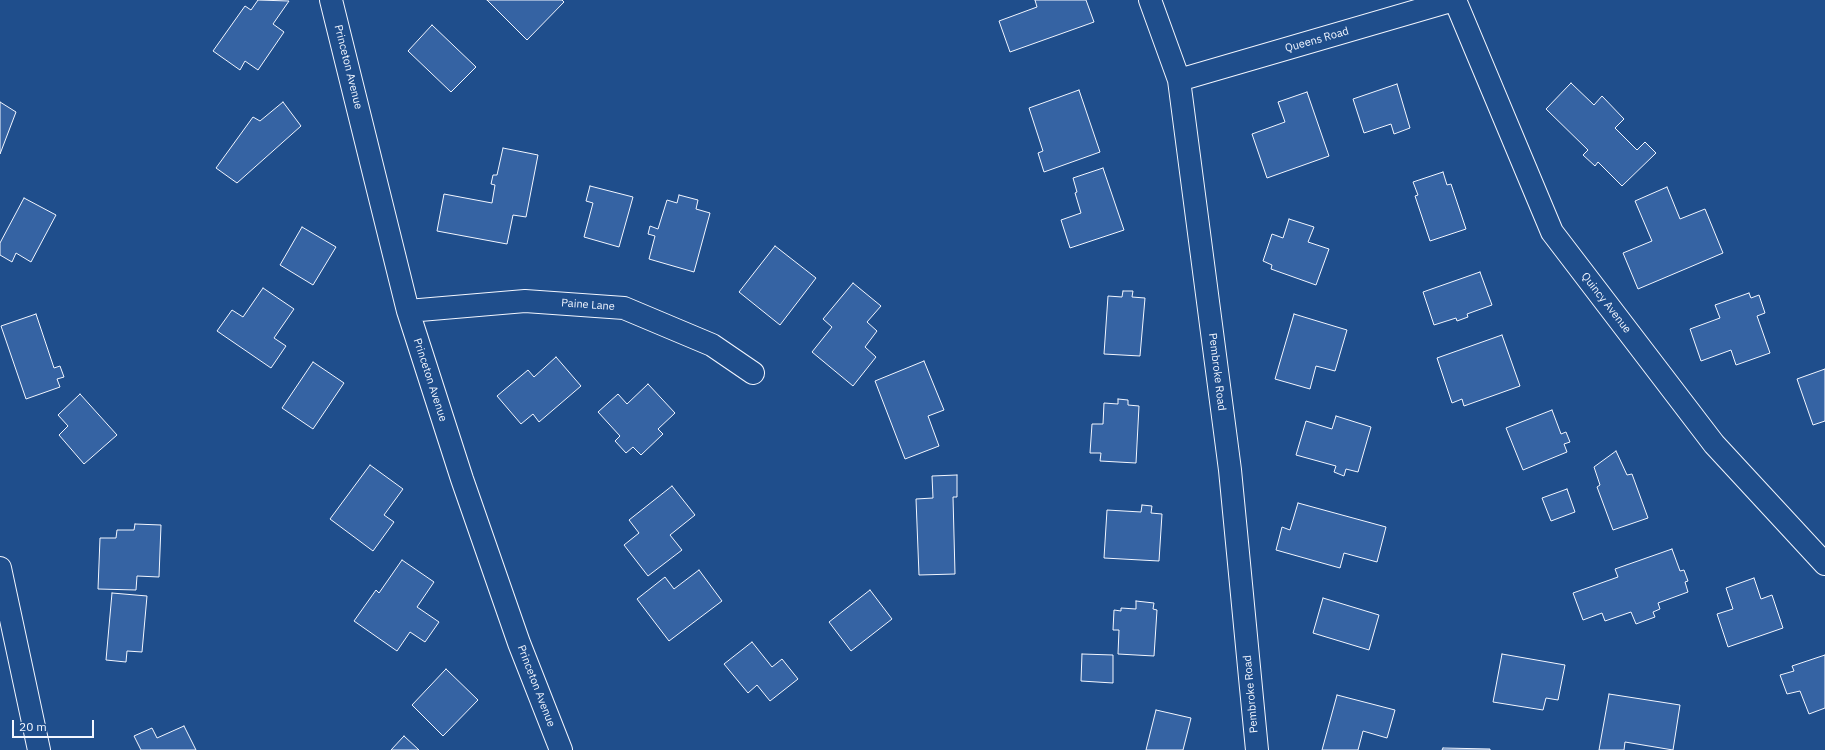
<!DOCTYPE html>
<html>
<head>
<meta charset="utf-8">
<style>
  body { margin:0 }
  #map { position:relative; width:1825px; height:750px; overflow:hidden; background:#1f4e8c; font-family:"IBM Plex Sans",sans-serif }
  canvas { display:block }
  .scale { position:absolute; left:12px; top:720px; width:82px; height:18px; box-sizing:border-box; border:2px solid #f2f6ff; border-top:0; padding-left:5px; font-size:12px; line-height:14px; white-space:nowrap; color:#f2f6ff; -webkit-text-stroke:3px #1f4e8c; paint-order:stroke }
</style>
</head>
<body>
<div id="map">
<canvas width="1825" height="750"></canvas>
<div class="scale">20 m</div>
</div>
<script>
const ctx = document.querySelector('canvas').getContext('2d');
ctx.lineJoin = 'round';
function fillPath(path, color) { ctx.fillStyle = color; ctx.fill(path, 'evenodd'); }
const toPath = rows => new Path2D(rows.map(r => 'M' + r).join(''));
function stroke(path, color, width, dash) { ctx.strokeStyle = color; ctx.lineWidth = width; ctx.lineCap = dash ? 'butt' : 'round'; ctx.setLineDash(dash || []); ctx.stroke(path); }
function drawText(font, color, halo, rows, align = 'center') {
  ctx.font = font + ' "IBM Plex Sans",sans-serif'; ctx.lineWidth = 3; ctx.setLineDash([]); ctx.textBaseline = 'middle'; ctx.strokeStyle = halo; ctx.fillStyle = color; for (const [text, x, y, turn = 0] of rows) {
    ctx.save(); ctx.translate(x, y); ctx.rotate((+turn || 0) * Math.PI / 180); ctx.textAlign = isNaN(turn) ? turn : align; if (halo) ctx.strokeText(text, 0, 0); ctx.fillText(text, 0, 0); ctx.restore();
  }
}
const building = toPath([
  [258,0,289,1,273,24,284,32,258,70,245,61,240,70,213,51,245,6,251,10,258,0],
  [487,0,562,0,564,2,527,40,487,0],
  [1035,0,1086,0,1094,22,1010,52,999,21,1037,7,1035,0],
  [432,25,476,67,451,92,408,51,432,25],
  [1571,83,1594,105,1602,96,1624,119,1615,128,1637,150,1645,142,1656,153,1622,186,1598,162,1595,166,1583,155,1588,150,1546,109,1571,83],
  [1397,84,1410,128,1394,134,1391,124,1364,133,1353,99,1397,84],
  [1079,90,1100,152,1044,172,1038,153,1043,151,1029,108,1079,90],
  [1307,92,1329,156,1267,178,1252,134,1285,122,1278,102,1307,92],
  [0,102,16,112,0,154,0,102],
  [283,102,301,126,237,183,216,168,253,117,260,121,283,102],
  [503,148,538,155,526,217,513,215,507,244,437,231,444,194,492,203,495,185,491,184,493,175,497,175,503,148],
  [1103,168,1124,230,1070,248,1061,220,1081,213,1075,193,1077,192,1073,178,1103,168],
  [1443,172,1447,185,1451,184,1466,229,1430,241,1415,196,1418,195,1413,182,1443,172],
  [590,186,633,197,619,247,584,237,593,203,586,201,590,186],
  [1667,187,1680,219,1705,209,1723,253,1638,289,1623,253,1652,241,1635,201,1667,187],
  [679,195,698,200,696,209,710,213,694,272,649,259,655,236,648,234,650,226,658,229,667,200,677,203,679,195],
  [24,198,56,215,31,262,16,253,12,262,0,255,0,243,24,198],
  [1289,219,1314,227,1308,242,1329,249,1316,285,1271,269,1272,265,1263,261,1272,234,1283,238,1289,219],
  [302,227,336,247,313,285,280,265,302,227],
  [775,246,816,278,780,325,739,292,775,246],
  [1480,272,1492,305,1467,314,1468,317,1457,321,1456,318,1434,325,1423,292,1480,272],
  [853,283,881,306,867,322,877,331,865,347,876,357,853,386,812,352,832,327,823,319,853,283],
  [263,288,294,309,274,338,286,346,271,368,217,331,232,310,243,317,263,288],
  [1123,291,1133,291,1132,297,1145,298,1140,356,1104,354,1108,296,1122,297,1123,291],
  [1749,293,1751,298,1759,295,1765,313,1757,316,1770,353,1736,365,1731,350,1701,361,1690,329,1720,318,1715,305,1749,293],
  [36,314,54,368,60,366,64,377,57,379,60,387,26,399,1,326,36,314],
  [1294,314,1347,330,1335,371,1316,366,1310,389,1275,379,1294,314],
  [1502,335,1520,386,1464,406,1462,399,1452,403,1437,358,1502,335],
  [556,357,581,386,539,422,533,414,521,424,497,396,528,370,534,377,556,357],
  [924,361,944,410,928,416,939,446,905,459,875,381,924,361],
  [313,362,344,383,313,429,282,408,313,362],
  [1825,369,1825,421,1813,425,1797,379,1825,369],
  [648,384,675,413,658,429,663,434,641,455,633,447,626,453,615,441,620,436,598,412,618,394,627,404,648,384],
  [80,394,117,435,84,464,59,435,68,426,58,415,80,394],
  [1118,399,1128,400,1128,405,1139,406,1136,463,1100,461,1101,453,1090,453,1092,424,1103,424,1104,403,1118,404,1118,399],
  [1552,410,1561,434,1566,432,1570,442,1564,444,1567,452,1523,470,1506,428,1552,410],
  [1336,416,1371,427,1358,472,1346,469,1344,476,1334,472,1336,466,1296,455,1306,421,1332,429,1336,416],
  [1616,451,1627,475,1632,474,1648,518,1613,530,1597,487,1600,485,1594,467,1616,451],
  [370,465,403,489,384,515,394,522,373,551,330,519,370,465],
  [957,475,957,497,953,497,955,574,919,575,916,499,933,498,932,476,957,475],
  [672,486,695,515,670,535,682,550,648,576,624,545,639,533,629,520,672,486],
  [1567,489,1575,512,1551,521,1542,498,1567,489],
  [1298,503,1386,527,1377,562,1344,553,1340,568,1276,550,1282,527,1290,530,1298,503],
  [1142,505,1152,506,1151,513,1162,514,1159,561,1104,558,1107,510,1141,512,1142,505],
  [135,524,161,525,159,577,137,576,136,590,98,589,100,538,116,538,117,530,134,530,135,524],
  [1672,549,1680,571,1684,570,1688,581,1685,582,1688,592,1658,603,1660,609,1653,612,1655,617,1636,624,1631,612,1605,621,1602,613,1583,620,1573,593,1618,577,1615,569,1672,549],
  [402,560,434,582,417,607,439,622,425,642,410,632,397,651,354,621,376,590,379,593,402,560],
  [699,570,722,601,669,641,637,599,665,577,674,589,699,570],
  [1754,578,1761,599,1772,595,1783,628,1728,647,1717,614,1733,609,1726,588,1754,578],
  [870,590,892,619,851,651,829,622,870,590],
  [112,593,147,596,142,652,127,651,126,662,106,660,112,593],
  [1323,598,1379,615,1369,650,1313,633,1323,598],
  [1136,601,1154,603,1153,609,1157,610,1154,656,1118,654,1119,630,1113,630,1114,610,1121,611,1121,608,1136,609,1136,601],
  [752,642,772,667,782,659,798,679,770,701,757,685,748,693,724,664,752,642],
  [1082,654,1113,655,1113,683,1081,681,1082,654],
  [1502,654,1565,665,1558,700,1546,698,1543,710,1493,702,1502,654],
  [1825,655,1825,708,1809,714,1800,691,1787,694,1780,675,1794,671,1792,666,1825,655],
  [446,669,478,700,443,736,412,705,446,669],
  [1609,694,1680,705,1673,750,1625,742,1624,750,1599,750,1609,694],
  [1337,695,1395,710,1387,738,1363,731,1358,750,1322,750,1337,695],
  [1156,710,1191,718,1183,750,1146,750,1156,710],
  [184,726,196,750,141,750,134,736,152,728,157,738,184,726],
  [404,736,419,750,391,750,404,736],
  [1443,748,1490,749,1490,750,1442,750,1443,748]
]);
fillPath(building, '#3563a3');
stroke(building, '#f2f6ff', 1);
const minor = toPath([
  [331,0,408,311,462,479,519,643,561,750],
  [1150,0,1179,80,1230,470,1257,750],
  [1455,0,1552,232,1714,444,1825,564],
  [1179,80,1454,0],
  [408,311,525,301,624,308,712,345,753,373],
  [0,568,39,750]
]);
stroke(minor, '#f2f6ff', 24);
stroke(minor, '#1f4e8c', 22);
drawText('11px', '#f2f6ff', '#1f4e8c', [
  ["Queens Road",1317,40,-16],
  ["Princeton Avenue",348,67,76],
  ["Quincy Avenue",1606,303,52],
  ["Paine Lane",588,305,4],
  ["Pembroke Road",1217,372,83],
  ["Princeton Avenue",430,380,72],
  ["Princeton Avenue",536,686,69],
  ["Pembroke Road",1251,694,-95]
]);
</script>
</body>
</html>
